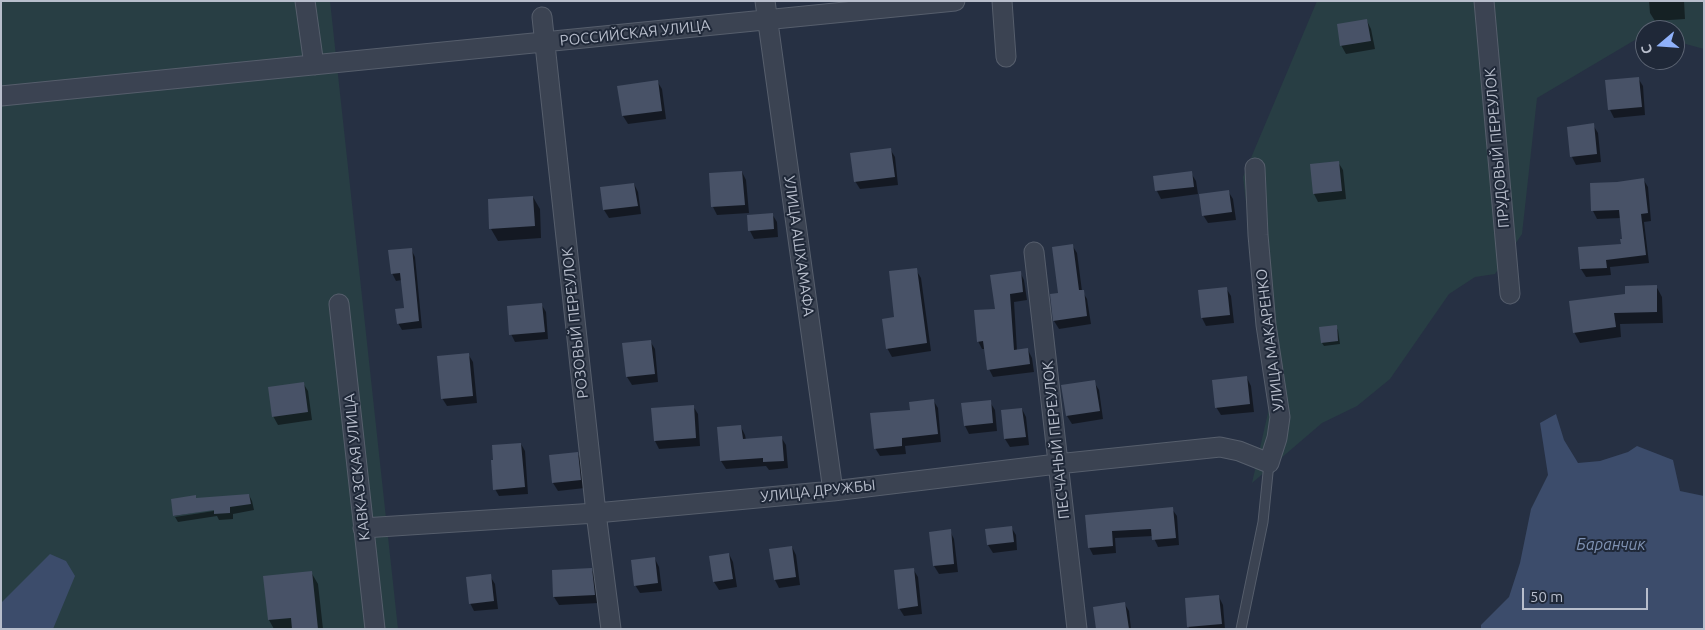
<!DOCTYPE html>
<html>
<head>
<meta charset="utf-8">
<style>
  body { margin:0 }
  #map { position:relative; width:1705px; height:630px; overflow:hidden; background:#263043; font-family:Ubuntu,sans-serif }
  canvas { display:block }
  .frame { position:absolute; inset:0; border:2px solid #b8becc; pointer-events:none }
  .north { position:absolute; left:1635px; top:20px; width:50px; height:50px; box-sizing:border-box; background:#1f2838; border:1px solid #5c6473; border-radius:50%; rotate:252deg; font-size:14px; font-weight:700; line-height:20px; text-align:center; color:#b8becc }
  .north::after { content:''; display:block; margin:auto; width:18px; height:22px; background:#8fb1fa; clip-path:polygon(50% 0,100% 100%,50% 72%,0 100%) }
  .scale { position:absolute; left:1522px; top:588px; width:126px; height:22px; box-sizing:border-box; border:2px solid #b8becc; border-top:0; padding-left:6px; font-size:15px; line-height:18px; white-space:nowrap; color:#b8becc; -webkit-text-stroke:4px #1f2838; paint-order:stroke }
</style>
</head>
<body>
<div id="map">
<canvas width="1705" height="630"></canvas>
<div class="frame"></div>
<div class="north">С</div>
<div class="scale">50 m</div>
</div>
<script>
const ctx = document.querySelector('canvas').getContext('2d');
ctx.lineJoin = 'round';
function fillPath(path, color) { ctx.fillStyle = color; ctx.fill(path, 'evenodd'); }
const toPath = rows => new Path2D(rows.map(r => 'M' + r).join(''));
function stroke(path, color, width, dash) { ctx.strokeStyle = color; ctx.lineWidth = width; ctx.lineCap = dash ? 'butt' : 'round'; ctx.setLineDash(dash || []); ctx.stroke(path); }
function drawText(font, color, halo, rows, align = 'center') {
  ctx.font = font + ' Ubuntu,sans-serif'; ctx.lineWidth = 4; ctx.setLineDash([]); ctx.textBaseline = 'middle'; ctx.strokeStyle = halo; ctx.fillStyle = color; for (const [text, x, y, turn = 0] of rows) {
    ctx.save(); ctx.translate(x, y); ctx.rotate((+turn || 0) * Math.PI / 180); ctx.textAlign = isNaN(turn) ? turn : align; if (halo) ctx.strokeText(text, 0, 0); ctx.fillText(text, 0, 0); ctx.restore();
  }
}
fillPath(toPath([
  [1,1,330,1,398,629,1,629],
  [1317,1,1704,1,1704,49,1675,41,1675,30,1645,30,1645,34,1537,98,1522,234,1495,274,1475,277,1449,294,1390,379,1357,406,1322,423,1252,483,1270,404,1243,177]
]), '#283e44');
fillPath(toPath([
  [1556,414,1564,440,1578,463,1600,461,1628,452,1637,446,1673,460,1680,491,1704,496,1704,629,1481,629,1481,625,1509,597,1520,563,1531,509,1548,475,1540,423],
  [50,554,66,561,75,576,53,629,1,629,1,603]
]), '#3c4c6b');
fillPath(toPath([
  [1649,1,1684,1,1685,19,1655,21,1650,13],
  [1367,21,1371,29,1375,49,1346,54,1341,45],
  [1638,78,1643,86,1645,115,1614,118,1610,110],
  [657,81,662,89,666,119,628,124,623,116,619,87],
  [1593,125,1598,133,1601,162,1576,165,1572,157,1568,128],
  [890,149,895,157,898,185,860,189,855,181],
  [1338,162,1343,170,1346,199,1318,202,1314,194],
  [742,172,746,180,749,213,717,215,713,207],
  [1191,173,1196,181,1198,194,1161,199,1157,191,1155,177],
  [1643,179,1648,187,1651,221,1644,222,1649,263,1610,267,1611,275,1586,277,1581,269,1580,248,1622,246,1624,240,1621,218,1597,219,1593,211,1617,183],
  [634,184,638,192,641,214,609,218,604,210,602,188],
  [1228,191,1233,199,1236,220,1208,223,1203,215],
  [533,197,540,209,541,238,498,241,491,229],
  [772,214,777,222,778,237,754,239,750,231],
  [1072,245,1077,253,1082,291,1087,299,1091,324,1059,329,1054,321],
  [411,249,415,257,422,328,402,330,398,323,405,309,402,280,396,281,392,273],
  [916,270,921,278,931,351,892,357,887,348],
  [1020,272,1024,280,1027,300,1014,302,1017,351,1028,350,1032,358,1034,372,993,377,989,369,986,349,982,349,978,341],
  [1656,286,1662,297,1663,323,1620,324,1621,337,1580,343,1574,332,1627,295],
  [1226,288,1231,296,1234,323,1206,326,1202,318],
  [541,304,546,312,548,339,515,342,511,334],
  [1336,327,1338,330,1340,344,1324,346,1322,343],
  [650,341,655,349,658,382,632,385,627,377,623,344],
  [468,354,473,362,477,403,447,406,442,398],
  [1247,378,1251,386,1254,412,1221,415,1216,407],
  [1094,382,1099,390,1103,419,1072,424,1067,416],
  [303,383,308,391,312,420,278,425,273,416],
  [933,400,938,408,941,442,905,446,906,454,880,456,875,448,911,411],
  [990,402,995,410,997,431,969,434,965,426,963,405],
  [693,406,698,414,700,446,659,449,655,441],
  [1022,409,1026,417,1029,445,1010,447,1005,439,1002,411],
  [741,427,745,435,746,440,781,437,786,445,788,468,769,470,766,466,726,469,721,461,718,429],
  [521,444,525,451,528,494,499,496,495,489],
  [577,453,582,461,585,488,558,491,553,483],
  [249,495,252,501,254,510,233,514,233,519,219,520,217,516,178,522,175,517,220,510,220,508,174,516,172,500,195,497,197,500],
  [1172,509,1177,516,1179,545,1158,547,1153,536,1115,538,1116,553,1093,555,1089,547,1087,517],
  [1011,527,1016,535,1017,550,993,553,988,545],
  [950,531,954,539,958,572,939,574,934,566,931,533],
  [792,547,796,555,800,585,779,588,775,580],
  [729,554,733,562,737,587,719,590,714,582,710,557],
  [655,559,659,567,662,591,640,593,635,585],
  [591,569,596,577,599,603,559,605,554,597,553,571],
  [913,569,918,577,922,614,904,616,899,608],
  [311,572,318,584,323,629,274,629,269,620,264,577],
  [490,576,495,584,498,609,474,611,470,603],
  [1219,597,1223,605,1225,629,1190,629,1188,626],
  [1124,603,1129,611,1131,629,1097,629]
]), '#0007');
fillPath(toPath([
  [1367,19,1371,41,1340,46,1337,24],
  [1639,77,1642,107,1608,110,1605,80],
  [658,80,662,111,622,116,617,86],
  [1594,123,1597,154,1570,157,1567,127],
  [891,148,895,177,854,182,850,153],
  [1339,161,1342,191,1313,194,1310,164],
  [742,171,745,205,711,207,709,173],
  [1192,171,1194,187,1155,191,1153,176],
  [1644,178,1648,213,1641,214,1646,255,1606,260,1607,268,1580,269,1578,247,1621,244,1620,239,1622,239,1619,210,1591,211,1590,183,1617,182],
  [634,183,638,206,603,210,600,187],
  [1229,190,1232,212,1202,216,1199,194],
  [533,196,535,226,489,229,488,199],
  [773,213,774,229,748,231,747,215],
  [1073,244,1079,290,1084,290,1087,316,1053,321,1050,294,1058,293,1052,247],
  [412,248,419,321,397,324,395,309,404,308,400,273,391,274,388,250],
  [917,268,927,343,886,349,882,319,894,317,889,271],
  [1021,271,1023,292,1010,294,1014,350,1028,348,1030,364,987,370,983,341,977,342,974,310,995,309,990,275],
  [1657,285,1657,312,1614,313,1616,327,1573,333,1569,301,1625,294,1625,286],
  [1227,287,1230,315,1201,318,1198,290],
  [542,303,545,332,509,335,507,306],
  [1337,325,1338,341,1321,343,1319,327],
  [651,340,655,374,626,377,622,343],
  [469,353,473,396,441,399,437,356],
  [1247,376,1250,404,1215,408,1212,380],
  [1095,380,1100,411,1066,416,1061,385],
  [304,382,308,412,272,417,268,387],
  [934,399,938,434,902,438,902,446,874,449,870,413,910,410,909,402],
  [991,400,993,423,964,426,961,403],
  [694,405,696,438,654,441,651,408],
  [1022,408,1026,437,1004,439,1001,410],
  [741,425,743,439,782,436,784,461,763,462,763,458,720,461,717,427],
  [521,443,525,487,493,490,491,460,493,460,492,445],
  [578,452,581,480,552,483,549,455],
  [249,494,251,504,230,507,230,513,214,514,214,510,173,516,171,499,196,495,196,498],
  [1173,507,1176,538,1152,540,1151,529,1112,531,1113,546,1088,548,1085,515],
  [1012,526,1014,542,987,545,985,529],
  [951,529,954,564,933,566,929,532],
  [792,546,796,577,774,580,769,549],
  [729,553,733,579,713,582,709,556],
  [655,557,658,583,634,586,631,560],
  [592,568,595,595,553,597,552,570],
  [914,568,918,606,898,609,894,570],
  [312,571,318,629,292,629,291,618,268,620,263,576],
  [491,574,494,601,469,604,466,577],
  [1219,595,1222,624,1187,627,1185,598],
  [1125,602,1129,629,1096,629,1093,607]
]), '#485267');
const lane = toPath([
  [1241,629,1263,522,1269,463]
]);
const street = toPath([
  [305,1,314,65],
  [765,1,833,491],
  [1002,1,1006,57],
  [1484,1,1510,294],
  [542,17,596,513,611,629],
  [1,96,955,1],
  [1034,252,1077,629],
  [339,304,375,629],
  [363,528,596,513,833,491,1057,464,1220,447,1239,451,1269,463,1277,438,1280,417,1266,325,1258,235,1255,168]
]);
stroke(lane, '#565e6c', 11);
stroke(street, '#565e6c', 21);
stroke(lane, '#3b4352', 9);
stroke(street, '#3b4352', 19);
drawText('15px', '#b8becc', '#1f2838', [
  ["РОССИЙСКАЯ УЛИЦА",635,33,-6],
  ["ПРУДОВЫЙ ПЕРЕУЛОК",1497,148,-95],
  ["УЛИЦА АШХАМАФА",799,246,82],
  ["РОЗОВЫЙ ПЕРЕУЛОК",575,323,-96],
  ["УЛИЦА МАКАРЕНКО",1270,340,-97],
  ["ПЕСЧАНЫЙ ПЕРЕУЛОК",1056,440,-96],
  ["КАВКАЗCКАЯ УЛИЦА",357,467,-96],
  ["УЛИЦА ДРУЖБЫ",818,491,-6]
]);
drawText('italic 16px', '#7f92b3', '#1f2838', [
  ["Баранчик",1611,545]
]);
</script>
</body>
</html>
